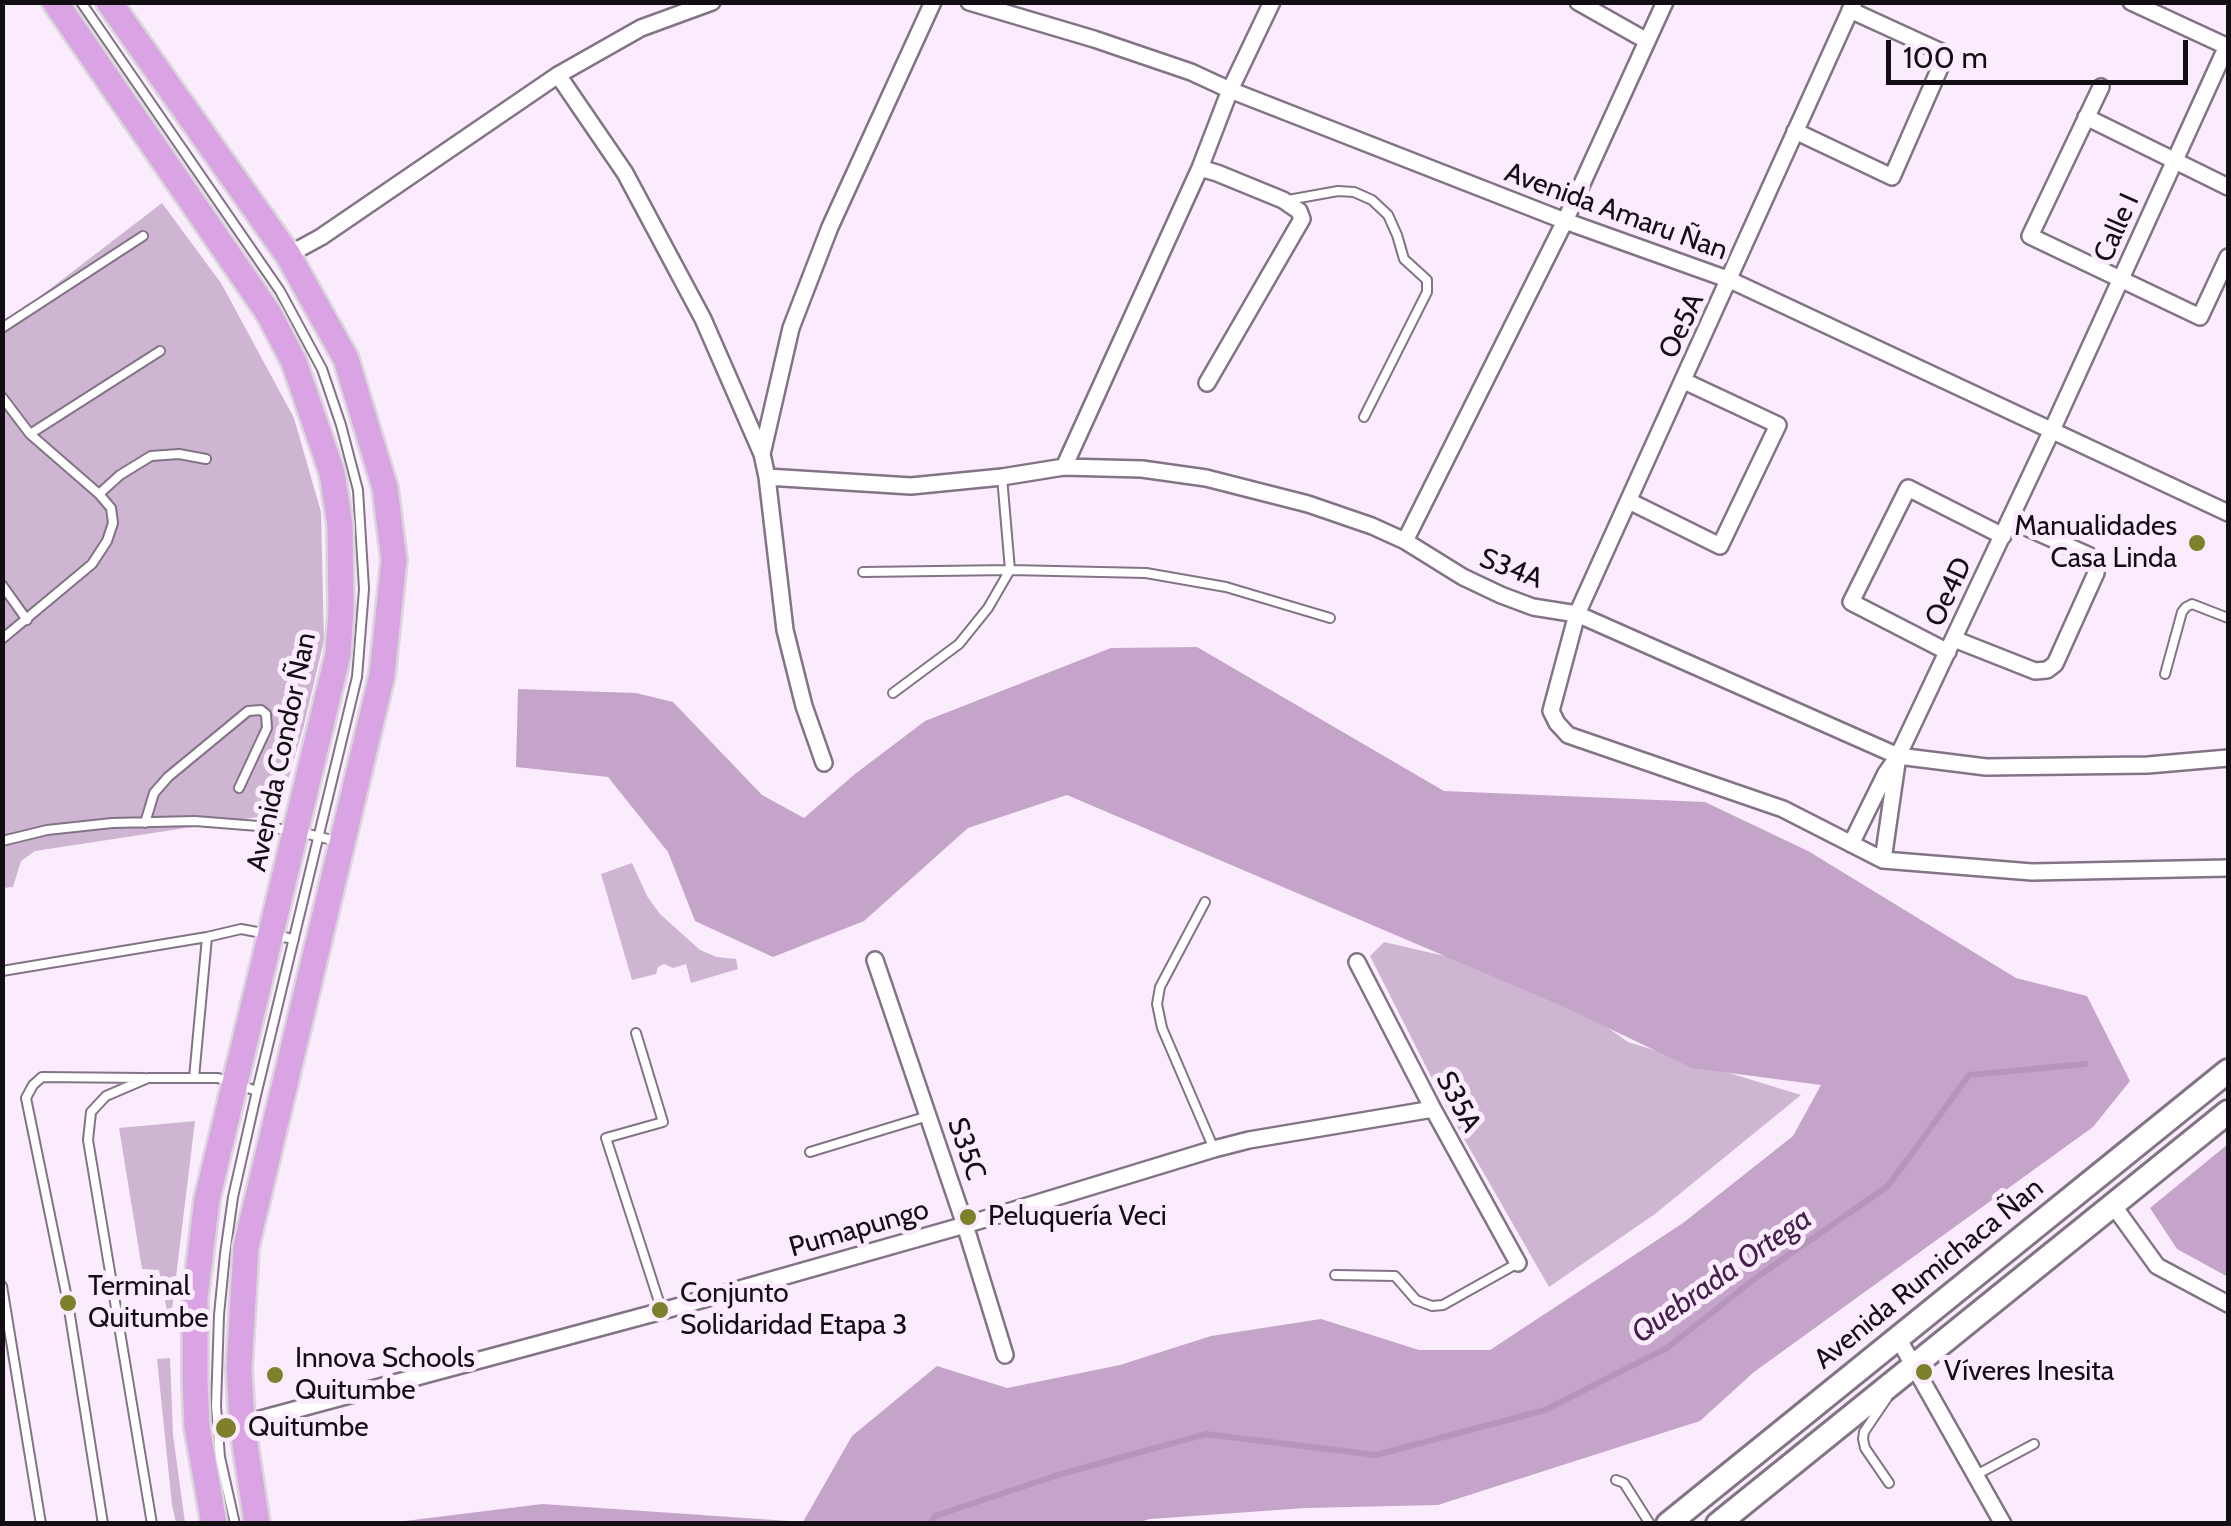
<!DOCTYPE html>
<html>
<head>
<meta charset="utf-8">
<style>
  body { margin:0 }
  #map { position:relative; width:2231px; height:1526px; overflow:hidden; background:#fbecfd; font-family:Cabin,sans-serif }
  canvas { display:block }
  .frame { position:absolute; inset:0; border:5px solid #130d14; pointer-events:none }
  .scale { position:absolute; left:1886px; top:40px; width:302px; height:45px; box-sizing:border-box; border:5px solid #130d14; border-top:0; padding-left:12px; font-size:30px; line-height:35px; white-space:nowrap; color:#130d14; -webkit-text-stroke:8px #fbecfd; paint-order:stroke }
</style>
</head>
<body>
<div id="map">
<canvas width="2231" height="1526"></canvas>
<div class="frame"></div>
<div class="scale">100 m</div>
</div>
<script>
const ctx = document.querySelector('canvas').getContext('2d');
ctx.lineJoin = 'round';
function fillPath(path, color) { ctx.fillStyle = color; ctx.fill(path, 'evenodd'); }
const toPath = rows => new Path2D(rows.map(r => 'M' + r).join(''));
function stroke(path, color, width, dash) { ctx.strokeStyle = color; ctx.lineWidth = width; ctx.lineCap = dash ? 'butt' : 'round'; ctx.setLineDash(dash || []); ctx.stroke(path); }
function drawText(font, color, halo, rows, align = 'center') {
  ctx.font = font + ' Cabin,sans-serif'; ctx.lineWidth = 10; ctx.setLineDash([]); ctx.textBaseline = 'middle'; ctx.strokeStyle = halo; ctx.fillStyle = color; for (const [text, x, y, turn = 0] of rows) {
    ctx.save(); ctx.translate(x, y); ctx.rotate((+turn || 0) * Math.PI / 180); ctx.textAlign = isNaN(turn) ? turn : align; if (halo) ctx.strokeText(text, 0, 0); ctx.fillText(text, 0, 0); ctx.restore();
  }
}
fillPath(toPath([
  [162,203,221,283,294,418,321,512,324,640,304,725,278,814,35,851,21,861,13,887,3,888,3,325],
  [632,863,647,896,660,914,700,950,717,957,736,959,738,969,691,983,686,964,673,968,664,964,658,967,656,974,632,980,601,874],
  [1384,942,1501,969,1564,997,1628,1042,1801,1095,1655,1214,1549,1287,1451,1116,1370,956],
  [195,1121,170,1326,159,1270,142,1269,119,1128],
  [170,1358,173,1435,185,1523,176,1523,172,1505,157,1359]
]), '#ceb5d2');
fillPath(toPath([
  [1197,647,1444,791,1705,802,1808,851,2016,978,2087,996,2130,1081,2093,1127,1754,1372,1700,1421,1438,1505,1306,1508,1150,1519,1133,1524,401,1523,405,1521,542,1504,803,1522,852,1436,937,1366,1007,1388,1120,1365,1211,1336,1321,1319,1419,1350,1490,1350,1683,1223,1793,1136,1821,1085,1692,1068,1562,1006,1067,795,968,828,864,921,773,957,695,921,668,852,608,777,516,767,518,689,636,693,673,702,762,795,804,818,855,774,925,721,1111,648],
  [2228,1144,2228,1277,2177,1249,2150,1208]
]), '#c4a5c9');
stroke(toPath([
  [930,1524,935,1516,1061,1474,1206,1434,1376,1455,1545,1410,1667,1348,1757,1277,1888,1186,1969,1075,2085,1064]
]), '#b596ba', 6);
const lane = toPath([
  [81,2,280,291,322,369,341,425,358,490,364,589,357,677,257,1091,233,1197,225,1254,219,1315,216,1406,220,1457,235,1524],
  [1288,200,1338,191,1354,192,1372,200,1388,215,1397,235,1404,259,1427,280,1427,292,1364,417],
  [2,328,143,236],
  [2,397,30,434,99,494,111,508,113,523,107,541,92,564,2,639],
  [30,434,160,351],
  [99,494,120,475,151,456,179,454,206,459],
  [863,572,1010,570,1146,573,1226,587,1330,618],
  [2,585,27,620],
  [2165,674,2182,612,2186,607,2192,604,2228,618],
  [893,693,959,644,988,608,1010,570,1002,477],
  [145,823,154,793,168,777,248,711,261,710,266,714,267,728,239,788],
  [2,841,47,830,112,823,195,821,258,826,296,831,340,842],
  [1205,902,1160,987,1157,1004,1162,1028,1214,1149],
  [2,971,207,937,241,929,294,939],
  [636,1033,663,1122,606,1138,662,1311],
  [194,1078,207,937],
  [810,1152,928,1116],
  [1335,1275,1395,1276,1416,1300,1432,1306,1443,1305,1518,1263],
  [2,1286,41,1524],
  [1887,1398,1864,1432,1863,1439,1865,1448,1889,1483],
  [1976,1475,2034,1444],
  [1616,1480,1624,1483,1650,1524],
  [103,1524,68,1303,26,1098,33,1085,42,1077,144,1078],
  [152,1524,88,1140,91,1112,106,1096,148,1078,218,1078,257,1091]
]);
const street = toPath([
  [969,2,1094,39,1191,72,1230,90,1565,221,1730,280,2228,513],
  [1578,2,1647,41],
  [1854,2,1577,614,1551,711,1557,723,1568,735,1783,809,1883,860,2032,872,2228,868],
  [2131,2,2228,47],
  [558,75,625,173,703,319,762,454,767,477,785,630,804,706,824,763],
  [2101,87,2030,236,2200,317,2228,257],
  [2086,117,2228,187],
  [1795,131,1892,177,1946,54,1850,10],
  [1200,168,1217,173,1283,200,1299,211,1302,219,1207,383],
  [288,255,321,237,558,75,641,28,712,2],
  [762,454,791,328,830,227,933,2],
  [1064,467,1200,168,1230,90,1272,2],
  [767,477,911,486,1002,477,1064,467,1142,469,1206,478,1308,504,1372,526,1405,541,1463,577,1501,595,1533,607,1577,614,1898,756,1986,767,2148,765,2228,758],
  [1629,501,1720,546,1778,425,1684,381],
  [1405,541,1565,221,1665,2],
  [1954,639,2035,671,2047,670,2055,664,2096,573,2097,563,2088,555,2010,520],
  [1948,652,1851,602,1908,488,2003,536],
  [1851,844,1886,773,1896,759],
  [1883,860,1898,756,2052,430,2227,46],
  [875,960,965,1225,1005,1355],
  [1357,962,1433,1109,1518,1263],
  [2113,1205,2157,1266,2228,1304],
  [1898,1338,2003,1524],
  [242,1424,662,1311,965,1225,1214,1149,1249,1140,1433,1109]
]);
const secondary = toPath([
  [1668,1524,2228,1071],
  [1718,1524,2228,1112]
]);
const primary = toPath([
  [55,2,269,314,294,362,332,473,340,525,341,611,338,654,207,1199,195,1298,195,1380,197,1427,214,1524],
  [109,2,288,255,346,359,385,488,394,560,382,675,246,1247,239,1369,242,1424,257,1524]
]);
stroke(lane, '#837386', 12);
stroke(street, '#837386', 20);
stroke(secondary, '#837386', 28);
stroke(primary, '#d9d8d9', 30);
stroke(lane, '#fff', 8);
stroke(street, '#fff', 15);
stroke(secondary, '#fff', 22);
stroke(primary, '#daa3e4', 25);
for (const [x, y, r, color] of [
  [2197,543,10,"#7e812b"],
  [968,1217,10,"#7e812b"],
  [68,1303,10,"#7e812b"],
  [660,1310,10,"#7e812b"],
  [1924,1372,10,"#7e812b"],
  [275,1375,10,"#7e812b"],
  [226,1428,12,"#7e812b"]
]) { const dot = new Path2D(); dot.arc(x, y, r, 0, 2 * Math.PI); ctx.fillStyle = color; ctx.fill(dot); stroke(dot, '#fbecfd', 4); }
drawText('28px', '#130d14', '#fbecfd', [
  ["Avenida Amaru Ñan",1616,212,20],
  ["Calle I",2117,228,-66],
  ["Oe5A",1682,326,-65],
  ["S34A",1511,569,21],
  ["Oe4D",1949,592,-65],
  ["Avenida Condor Ñan",282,752,-78],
  ["S35A",1458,1102,62],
  ["S35C",966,1149,71],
  ["Pumapungo",859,1229,-16],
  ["Avenida Rumichaca Ñan",1929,1274,-39]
]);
drawText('28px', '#130d14', '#fbecfd', [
  ["Manualidades",2177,527,"right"],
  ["Casa Linda",2177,559,"right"],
  ["Peluquería Veci",988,1217],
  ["Terminal",88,1287],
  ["Quitumbe",88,1319],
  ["Conjunto",680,1294],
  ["Solidaridad Etapa 3",680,1326],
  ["Innova Schools",295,1359],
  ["Quitumbe",295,1391],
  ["Víveres Inesita",1944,1372],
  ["Quitumbe",248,1428]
], 'left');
drawText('italic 30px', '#47204e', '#fbecfd', [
  ["Quebrada Ortega",1722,1276,-35]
]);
</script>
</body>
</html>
